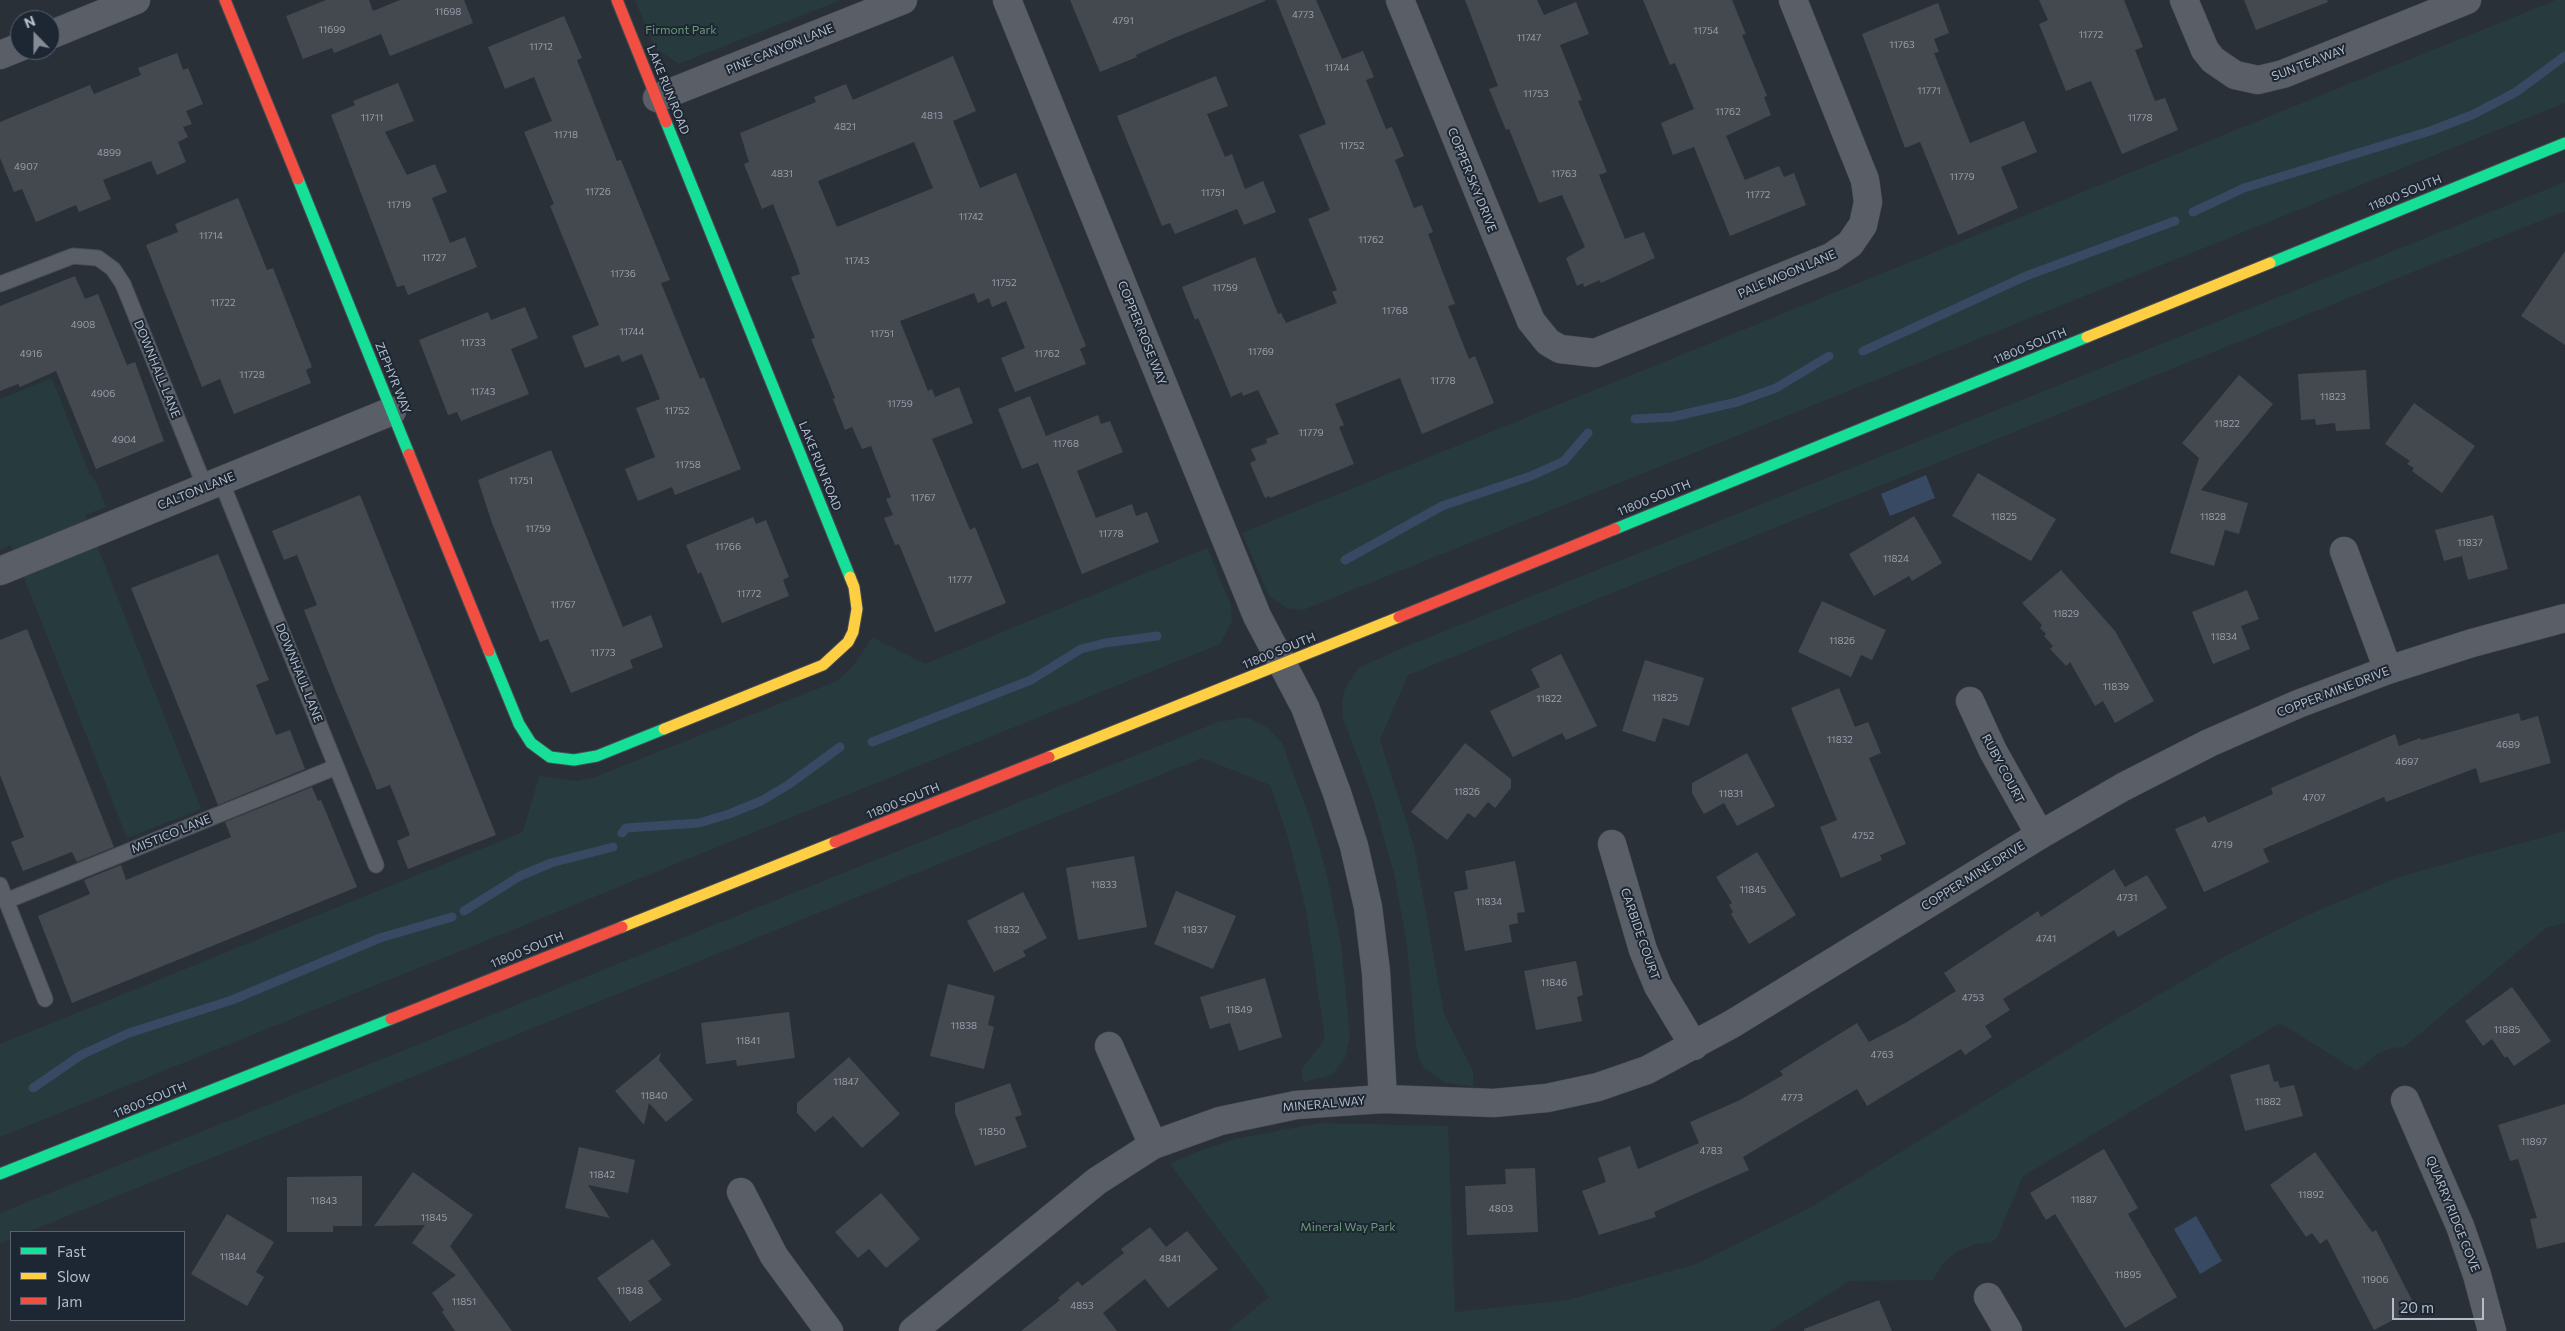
<!DOCTYPE html>
<html>
<head>
<meta charset="utf-8">
<style>
  body { margin:0 }
  #map { position:relative; width:2565px; height:1331px; overflow:hidden; background:#2a3038; font-family:Commissioner,sans-serif }
  canvas { display:block }
  .legend { position:absolute; left:10px; top:1231px; width:175px; height:90px; box-sizing:border-box; background:#1d2633; border:1px solid #59626f; margin:0; padding:6px 9px; list-style:none; font-size:15px; color:#b4bcc9 }
  .legend li { display:flex; align-items:center; gap:10px; height:25px }
  .legend b { width:25px; border:1px solid #59626f }
  .north { position:absolute; left:10px; top:10px; width:50px; height:50px; box-sizing:border-box; background:#1d2633; border:1px solid #59626f; border-radius:50%; rotate:338deg; font-size:14px; font-weight:700; line-height:20px; text-align:center; color:#b4bcc9 }
  .north::after { content:''; display:block; margin:auto; width:18px; height:22px; background:#848b96; clip-path:polygon(50% 0,100% 100%,50% 72%,0 100%) }
  .scale { position:absolute; left:2392px; top:1298px; width:92px; height:22px; box-sizing:border-box; border:2px solid #b4bcc9; border-top:0; padding-left:6px; font-size:15px; line-height:18px; white-space:nowrap; color:#b4bcc9; -webkit-text-stroke:4px #1d2633; paint-order:stroke }
</style>
</head>
<body>
<div id="map">
<canvas width="2565" height="1331"></canvas>
<ul class="legend">
<li><b style="height:6px;background:#16e098"></b>Fast</li>
<li><b style="height:6px;background:#ffcf43"></b>Slow</li>
<li><b style="height:6px;background:#f24e42"></b>Jam</li>
</ul>
<div class="north">N</div>
<div class="scale">20 m</div>
</div>
<script>
const ctx = document.querySelector('canvas').getContext('2d');
ctx.lineJoin = 'round';
function fillPath(path, color) { ctx.fillStyle = color; ctx.fill(path, 'evenodd'); }
const toPath = rows => new Path2D(rows.map(r => 'M' + r).join(''));
function stroke(path, color, width, dash) { ctx.strokeStyle = color; ctx.lineWidth = width; ctx.lineCap = dash ? 'butt' : 'round'; ctx.setLineDash(dash || []); ctx.stroke(path); }
function drawText(font, color, halo, rows, align = 'center') {
  ctx.font = font + ' Commissioner,sans-serif'; ctx.lineWidth = 4; ctx.setLineDash([]); ctx.textBaseline = 'middle'; ctx.strokeStyle = halo; ctx.fillStyle = color; for (const [text, x, y, turn = 0] of rows) {
    ctx.save(); ctx.translate(x, y); ctx.rotate((+turn || 0) * Math.PI / 180); ctx.textAlign = isNaN(turn) ? turn : align; if (halo) ctx.strokeText(text, 0, 0); ctx.fillText(text, 0, 0); ctx.restore();
  }
}
fillPath(toPath([
  [635,0,841,0,679,64,655,48],
  [2556,0,2565,0,2565,103,1303,610,1287,608,1269,596,1242,533],
  [2565,182,2565,211,1408,675,1380,740,1414,846,1444,1014,1473,1071,1473,1086,1446,1083,1425,1069,1420,1061,1416,1045,1407,945,1395,877,1373,799,1343,718,1342,703,1345,689,1358,668,1405,647],
  [52,378,89,473,96,482,106,507,85,515,201,809,127,838,11,545,0,550,0,399],
  [1207,548,1231,605,1232,621,1220,644,0,1137,0,1044,523,832,539,776,577,781,595,777,837,681,855,664,872,637,925,664],
  [1240,718,1249,718,1268,728,1282,743,1312,824,1326,871,1341,944,1350,1037,1345,1058,1332,1075,1303,1082,1301,1070,1325,1039,1306,909,1288,837,1270,785,1202,758,28,1232,11,1232,11,1239,0,1244,0,1213,1218,722],
  [2565,831,2565,923,2546,928,2404,1047,2392,1048,2377,1054,2357,1071,2280,1023,2023,1176,1997,1238,1990,1243,1975,1244,1958,1251,1942,1264,1933,1280,1850,1281,1769,1331,1228,1331,1269,1297,1170,1164,1191,1154,1235,1139,1320,1123,1448,1126,1455,1312,1568,1300,1696,1264,1808,1209,2117,1019,2224,957,2308,915,2398,877]
]), '#273a3e');
fillPath(toPath([
  [1926,475,1935,498,1890,516,1881,494],
  [2196,1216,2222,1261,2200,1274,2174,1229]
]), '#384963');
stroke(toPath([
  [2193,212,2244,188,2430,131,2472,115,2516,92,2565,56],
  [1863,351,2026,276,2175,221],
  [1635,419,1672,417,1737,402,1776,388,1829,356],
  [1345,560,1442,506,1531,476,1564,461,1588,433],
  [872,742,1031,680,1081,649,1105,643,1157,636],
  [622,833,626,828,699,823,729,814,761,801,788,785,840,747],
  [464,911,520,876,551,863,613,847],
  [33,1088,81,1055,129,1033,232,1000,380,938,452,917]
]), '#384963', 9);
fillPath(toPath([
  [326,0,369,0,373,11,400,0,464,0,473,23,390,56,381,34,334,53,332,48,303,59,286,16],
  [1070,0,1265,0,1265,1,1174,38,1136,55,1137,57,1100,72],
  [1276,0,1316,0,1342,59,1363,51,1374,77,1366,80,1386,129,1392,127,1404,156,1395,160,1414,208,1422,205,1433,232,1428,234,1455,304,1448,306,1469,359,1475,356,1494,403,1422,434,1400,378,1335,404,1344,425,1339,427,1354,464,1270,498,1269,496,1265,498,1250,463,1256,460,1251,449,1267,443,1266,439,1279,434,1258,390,1243,396,1242,392,1231,397,1198,318,1195,320,1182,287,1255,257,1278,314,1281,313,1286,323,1337,303,1332,292,1337,290,1308,219,1330,210,1299,135,1326,124],
  [1465,0,1537,0,1544,15,1576,2,1589,34,1560,45,1582,100,1578,101,1607,172,1599,175,1625,239,1644,232,1655,258,1601,283,1600,280,1584,287,1583,283,1577,286,1566,258,1585,247,1562,195,1539,203,1509,129,1506,130,1489,89,1498,86],
  [1643,0,1732,0,1746,34,1742,35,1767,96,1764,97,1771,115,1726,136,1745,180,1779,166,1784,177,1794,173,1806,205,1730,236,1694,147,1673,155,1661,123,1694,109,1675,63,1670,65],
  [2039,0,2124,0,2143,47,2135,50,2155,101,2165,98,2178,130,2122,154,2091,81,2066,91,2039,24,2048,20],
  [2244,0,2327,0,2328,2,2256,30],
  [1938,3,1949,33,1934,39,1939,52,1934,53,1970,143,2024,121,2037,152,2001,167,2018,208,1958,235,1920,142,1905,148,1862,34],
  [564,16,582,58,577,60,617,161,621,160,670,280,661,283,700,379,704,377,741,469,675,495,672,487,638,501,625,469,655,457,636,408,660,399,642,354,622,362,619,355,585,368,572,336,599,325,550,206,554,204,524,132,552,121,534,77,505,89,488,47],
  [177,53,183,70,188,68,203,104,186,111,192,124,183,127,188,137,178,142,186,162,157,175,151,161,103,180,111,199,79,212,76,205,36,222,22,189,14,192,0,158,0,122,90,85,94,94,141,75,138,68],
  [953,56,976,111,953,121,980,188,1016,173,1086,346,1080,349,1086,364,1015,392,1001,358,1025,348,1006,301,992,307,989,298,978,303,974,293,900,321,928,391,932,389,935,397,959,387,973,423,932,439,970,530,975,527,1006,603,935,632,899,544,895,545,884,518,893,515,886,499,891,497,871,446,862,449,852,427,845,430,833,399,835,398,811,339,815,338,791,277,800,274,796,262,773,204,762,209,744,164,749,162,740,133,816,102,814,97,846,84,853,100],
  [914,142,933,188,837,227,818,181],
  [1216,76,1228,106,1207,114,1225,157,1232,154,1245,189,1263,181,1276,212,1244,225,1237,209,1175,234,1170,223,1162,226,1117,116],
  [398,83,414,121,385,132,407,175,435,164,447,192,432,198,450,243,465,237,477,267,408,295,404,285,397,287,331,115,355,105,353,101],
  [238,198,267,270,273,268,312,367,306,370,311,383,234,414,220,379,202,387,146,245,178,232,175,224],
  [2565,251,2565,345,2521,316],
  [75,276,85,299,98,294,127,365,135,362,164,441,96,469,56,371,20,387,18,384,0,391,0,306],
  [525,307,538,338,511,349,529,394,461,421,457,412,448,415,419,340,488,312,491,320],
  [2366,370,2370,429,2336,431,2335,423,2316,425,2315,419,2301,420,2298,374],
  [2239,375,2273,404,2201,490,2248,503,2239,534,2225,530,2214,566,2170,553,2199,458,2182,443],
  [1030,396,1046,436,1098,415,1101,424,1110,421,1123,452,1077,471,1096,518,1132,504,1136,516,1147,512,1159,542,1082,574,1038,463,1022,469,998,409],
  [2414,403,2475,446,2442,493,2412,471,2414,468,2407,464,2410,461,2385,444],
  [551,450,623,627,651,615,663,647,630,660,633,668,571,693,548,639,540,642,492,523,478,480],
  [1978,473,2056,519,2031,561,1952,516],
  [360,495,496,835,408,869,397,841,410,835,390,785,377,790,335,689,304,610,317,605,297,555,284,560,272,531],
  [2493,515,2508,569,2468,580,2462,556,2444,561,2435,530],
  [1914,516,1942,563,1912,581,1909,576,1874,596,1849,554],
  [753,517,756,524,766,520,789,577,783,580,789,596,722,623,701,572,698,574,686,545],
  [218,554,269,680,256,685,276,735,290,730,305,769,218,805,131,588],
  [2061,570,2115,631,2154,701,2115,723,2103,701,2095,706,2070,662,2066,666,2050,649,2053,646,2044,636,2046,634,2040,628,2042,625,2022,603],
  [2247,590,2259,619,2241,626,2250,649,2213,664,2192,612],
  [1822,601,1886,630,1872,660,1861,655,1851,677,1798,652],
  [27,629,114,847,77,862,72,852,23,871,11,842,24,837,0,775,0,640],
  [1561,654,1597,726,1566,740,1562,733,1513,757,1490,711,1540,687,1531,669],
  [1645,660,1704,678,1689,726,1663,718,1655,742,1622,731],
  [1839,688,1855,727,1868,722,1881,753,1869,758,1906,844,1880,855,1882,860,1841,878,1820,827,1837,820,1791,708],
  [2519,713,2521,721,2538,716,2551,763,2480,783,2476,768,2386,802,2384,797,2263,849,2269,862,2204,892,2175,829,2205,816,2208,823,2273,794,2271,788,2395,734,2399,746,2420,738,2421,740],
  [1465,743,1511,779,1511,788,1495,808,1488,802,1475,818,1468,813,1447,840,1411,812],
  [1747,753,1775,806,1737,826,1724,803,1704,814,1692,793,1692,783],
  [312,787,318,801,321,800,357,887,72,1003,38,916,90,894,84,880,121,865,126,880,231,837,225,822],
  [1757,852,1796,915,1749,944,1731,914,1733,912,1729,905,1732,903,1716,877],
  [1134,856,1147,927,1078,940,1066,868],
  [1515,861,1525,912,1517,913,1518,923,1509,925,1512,942,1465,951,1454,892,1468,889,1465,871],
  [2114,869,2125,887,2147,875,2167,908,2118,937,2114,930,2003,999,2010,1010,1985,1026,1992,1037,1965,1055,1961,1049,1867,1106,1857,1089,1743,1157,1749,1170,1654,1212,1656,1217,1599,1235,1582,1191,1606,1182,1598,1158,1630,1146,1638,1169,1699,1143,1690,1122,1740,1100,1783,1075,1780,1071,1857,1023,1869,1042,1907,1022,1956,991,1944,973,2038,911,2041,917],
  [1176,891,1236,916,1213,969,1154,944],
  [1023,892,1047,938,1023,951,1026,956,994,972,967,921],
  [1576,961,1583,995,1577,997,1582,1021,1536,1030,1524,971],
  [1265,978,1282,1037,1239,1051,1230,1023,1210,1029,1200,997],
  [948,984,995,996,988,1025,994,1027,984,1069,930,1056],
  [2512,987,2551,1041,2514,1066,2507,1056,2505,1058,2492,1039,2483,1046,2465,1021],
  [789,1012,795,1058,737,1066,736,1060,706,1064,701,1023],
  [661,1053,659,1060,693,1100,666,1122,649,1103,644,1125,615,1091],
  [849,1057,900,1114,862,1148,833,1116,815,1132,797,1113,797,1103],
  [2269,1064,2274,1082,2278,1081,2280,1088,2294,1085,2303,1116,2245,1131,2230,1075],
  [1010,1083,1022,1115,1015,1117,1027,1147,975,1166,955,1113,955,1103],
  [2565,1104,2565,1242,2537,1249,2530,1219,2537,1218,2518,1159,2510,1161,2498,1125],
  [579,1147,635,1160,628,1193,588,1185,610,1218,565,1208],
  [2104,1149,2138,1208,2128,1214,2177,1297,2125,1328,2055,1214,2046,1220,2030,1193],
  [2315,1152,2372,1232,2376,1230,2416,1308,2374,1330,2327,1239,2320,1244,2312,1233,2306,1237,2270,1185],
  [1535,1168,1538,1232,1467,1235,1465,1186,1506,1184,1505,1169],
  [413,1172,473,1215,450,1246,512,1331,455,1331,442,1312,444,1310,432,1293,456,1275,412,1243,425,1225,374,1226],
  [362,1176,362,1226,333,1226,333,1232,287,1232,287,1177],
  [881,1193,920,1239,886,1268,869,1249,858,1258,835,1232],
  [227,1214,274,1242,256,1272,264,1277,247,1306,191,1274],
  [1150,1227,1166,1247,1187,1231,1218,1269,1168,1308,1145,1279,1103,1313,1117,1331,1021,1331,1060,1300,1058,1298,1078,1281,1082,1286,1124,1253,1121,1249],
  [653,1239,671,1265,648,1281,662,1300,630,1322,597,1278],
  [1879,1300,1892,1331,1804,1331,1804,1329]
]), '#444950');
const lane = toPath([
  [0,284,73,256,98,258,113,269,123,284,205,487],
  [221,481,376,865],
  [0,885,45,999],
  [6,901,336,767]
]);
const street = toPath([
  [1007,0,1257,616,1305,707,1337,793,1354,846,1368,907,1376,972,1383,1099],
  [1400,0,1531,321,1548,342,1560,349,1595,353,1831,257,1850,244,1863,225,1868,202,1865,180,1793,0],
  [2184,0,2205,50,2213,60,2235,75,2258,80,2283,74,2467,0],
  [50,35,136,0],
  [0,55,20,47],
  [657,98,903,0],
  [2344,551,2388,670],
  [0,571,392,411],
  [1970,701,1993,751,2040,835],
  [1612,844,1643,950,1658,986,1694,1046],
  [1109,1046,1153,1145],
  [2405,1100,2460,1226,2477,1275,2492,1331],
  [741,1192,774,1256,829,1331],
  [1988,1297,2008,1331],
  [913,1331,1097,1181,1153,1145,1220,1121,1296,1105,1383,1099,1494,1103,1547,1098,1598,1087,1647,1070,1732,1024,2040,835,2123,787,2209,743,2298,704,2388,670,2472,643,2565,618]
]);
const fast = toPath([
  [666,122,850,577],
  [298,179,409,454],
  [2270,263,2565,143],
  [1615,529,2087,337],
  [489,651,519,724,531,743,550,757,574,760,597,756,664,729],
  [0,1174,391,1019]
]);
const slow = toPath([
  [2087,337,2270,263],
  [664,729,823,665,848,642,853,632,857,609,854,587,850,577],
  [1049,757,1399,617],
  [622,927,835,842]
]);
const jam = toPath([
  [225,0,298,179],
  [617,0,666,122],
  [409,454,489,651],
  [1399,617,1615,529],
  [835,842,1049,757],
  [391,1019,622,927]
]);
stroke(lane, '#484c53', 17);
stroke(street, '#484c53', 29);
stroke(fast, '#484c53', 13);
stroke(slow, '#484c53', 13);
stroke(jam, '#484c53', 13);
stroke(lane, '#5a5e66', 15);
stroke(street, '#5a5e66', 28);
stroke(fast, '#16e098', 11);
stroke(slow, '#ffcf43', 11);
stroke(jam, '#f24e42', 11);
drawText('10px', '#989fab', null, [
  ["11698",448,12],
  ["4773",1303,15],
  ["4791",1123,21],
  ["11699",332,30],
  ["11754",1706,31],
  ["11772",2091,35],
  ["11747",1529,38],
  ["11763",1902,45],
  ["11712",541,47],
  ["11744",1337,68],
  ["11771",1929,91],
  ["11753",1536,94],
  ["11762",1728,112],
  ["4813",932,116],
  ["11711",372,118],
  ["11778",2140,118],
  ["4821",845,127],
  ["11718",566,135],
  ["11752",1352,146],
  ["4899",109,153],
  ["4907",26,167],
  ["4831",782,174],
  ["11763",1564,174],
  ["11779",1962,177],
  ["11726",598,192],
  ["11751",1213,193],
  ["11772",1758,195],
  ["11719",399,205],
  ["11742",971,217],
  ["11714",211,236],
  ["11762",1371,240],
  ["11727",434,258],
  ["11743",857,261],
  ["11736",623,274],
  ["11752",1004,283],
  ["11759",1225,288],
  ["11722",223,303],
  ["11768",1395,311],
  ["4908",83,325],
  ["11744",632,332],
  ["11751",882,334],
  ["11733",473,343],
  ["11769",1261,352],
  ["4916",31,354],
  ["11762",1047,354],
  ["11728",252,375],
  ["11778",1443,381],
  ["11743",483,392],
  ["4906",103,394],
  ["11823",2333,397],
  ["11759",900,404],
  ["11752",677,411],
  ["11822",2227,424],
  ["11779",1311,433],
  ["4904",124,440],
  ["11768",1066,444],
  ["11758",688,465],
  ["11751",521,481],
  ["11767",923,498],
  ["11825",2004,517],
  ["11828",2213,517],
  ["11759",538,529],
  ["11778",1111,534],
  ["11837",2470,543],
  ["11766",728,547],
  ["11824",1896,559],
  ["11777",960,580],
  ["11772",749,594],
  ["11767",563,605],
  ["11829",2066,614],
  ["11834",2224,637],
  ["11826",1842,641],
  ["11773",603,653],
  ["11839",2116,687],
  ["11825",1665,698],
  ["11822",1549,699],
  ["11832",1840,740],
  ["4689",2508,745],
  ["4697",2407,762],
  ["11826",1467,792],
  ["11831",1731,794],
  ["4707",2314,798],
  ["4752",1863,836],
  ["4719",2222,845],
  ["11833",1104,885],
  ["11845",1753,890],
  ["4731",2127,898],
  ["11834",1489,902],
  ["11832",1007,930],
  ["11837",1195,930],
  ["4741",2046,939],
  ["11846",1554,983],
  ["4753",1973,998],
  ["11849",1239,1010],
  ["11838",964,1026],
  ["11885",2507,1030],
  ["11841",748,1041],
  ["4763",1882,1055],
  ["11847",846,1082],
  ["11840",654,1096],
  ["4773",1792,1098],
  ["11882",2268,1102],
  ["11850",992,1132],
  ["11897",2534,1142],
  ["4783",1711,1151],
  ["11842",602,1175],
  ["11892",2311,1195],
  ["11887",2084,1200],
  ["11843",324,1201],
  ["4803",1501,1209],
  ["11845",434,1218],
  ["11844",233,1257],
  ["4841",1170,1259],
  ["11895",2128,1275],
  ["11906",2375,1280],
  ["11848",630,1291],
  ["11851",464,1302],
  ["4853",1082,1306]
]);
drawText('12px', '#6b9a76', '#1d2633', [
  ["Firmont Park",681,30],
  ["Mineral Way Park",1348,1227]
]);
drawText('12px', '#b4bcc9', '#1d2633', [
  ["PINE CANYON LANE",780,49,-22],
  ["SUN TEA WAY",2309,63,-21],
  ["LAKE RUN ROAD",668,90,68],
  ["COPPER SKY DRIVE",1472,180,68],
  ["11800 SOUTH",2405,193,-22],
  ["PALE MOON LANE",1787,274,-23],
  ["COPPER ROSE WAY",1142,333,68],
  ["11800 SOUTH",2030,346,-22],
  ["DOWNHALL LANE",157,369,68],
  ["ZEPHYR WAY",393,378,68],
  ["LAKE RUN ROAD",820,466,68],
  ["CALTON LANE",196,491,-22],
  ["11800 SOUTH",1654,498,-22],
  ["11800 SOUTH",1279,651,-22],
  ["DOWNHAUL LANE",299,673,68],
  ["COPPER MINE DRIVE",2333,692,-21],
  ["RUBY COURT",2003,769,62],
  ["11800 SOUTH",903,801,-22],
  ["MISTICO LANE",171,834,-22],
  ["COPPER MINE DRIVE",1973,876,-32],
  ["CARBIDE COURT",1640,934,71],
  ["11800 SOUTH",527,950,-22],
  ["11800 SOUTH",150,1100,-22],
  ["MINERAL WAY",1324,1104,-5],
  ["QUARRY RIDGE COVE",2453,1214,68]
]);
</script>
</body>
</html>
